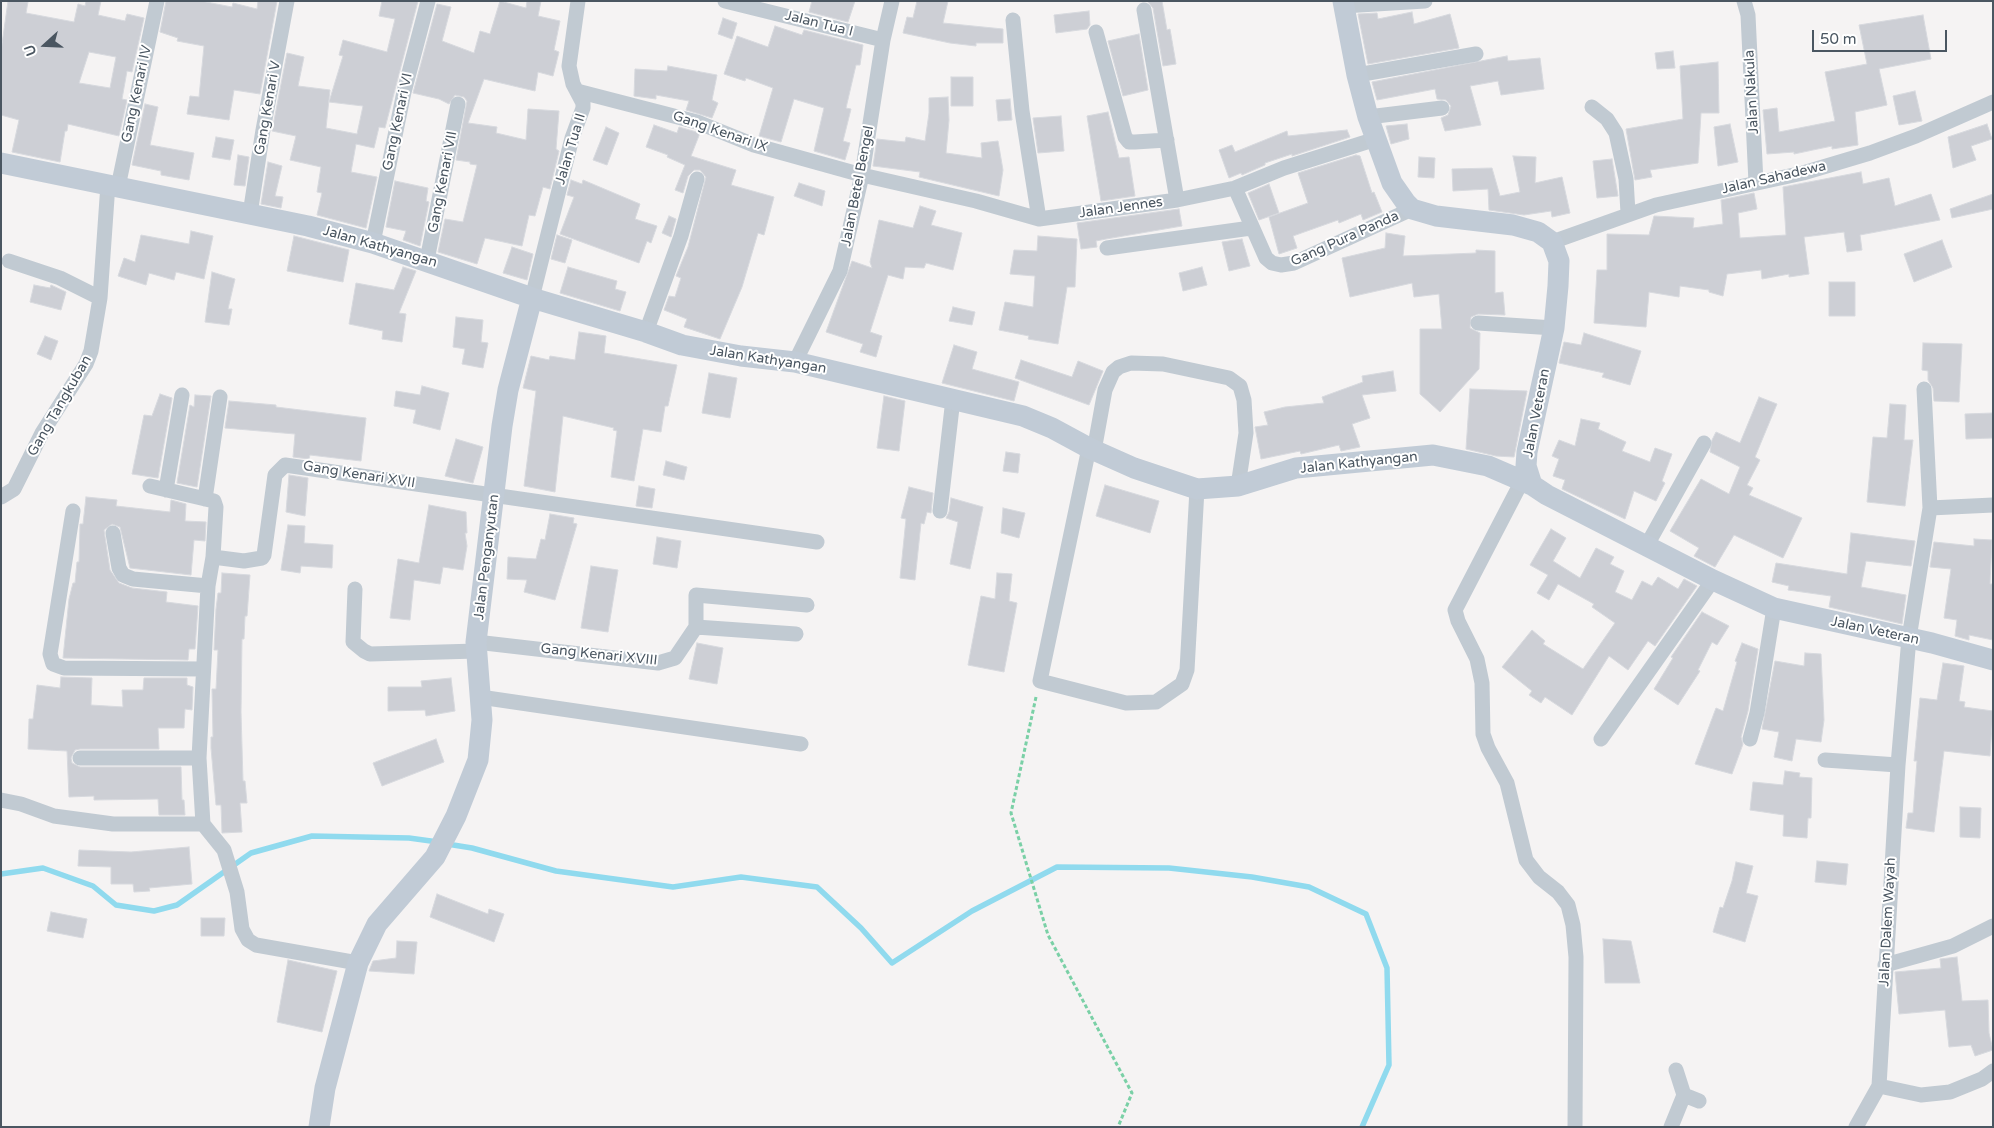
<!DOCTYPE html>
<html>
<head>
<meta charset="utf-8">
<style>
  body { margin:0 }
  #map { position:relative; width:1994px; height:1128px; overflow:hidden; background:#f5f3f3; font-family:"Varela Round",sans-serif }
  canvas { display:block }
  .frame { position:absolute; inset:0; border:2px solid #4a5661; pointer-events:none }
  .north { position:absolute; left:20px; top:20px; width:50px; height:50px; -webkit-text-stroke:4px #fff; paint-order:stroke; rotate:250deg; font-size:14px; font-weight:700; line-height:20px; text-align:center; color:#4a5661 }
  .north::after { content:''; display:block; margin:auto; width:18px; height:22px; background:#4a5661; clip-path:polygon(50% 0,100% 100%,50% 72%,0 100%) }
  .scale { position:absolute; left:1812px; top:30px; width:135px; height:22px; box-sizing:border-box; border:2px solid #4a5661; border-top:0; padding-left:6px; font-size:15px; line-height:18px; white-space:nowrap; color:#4a5661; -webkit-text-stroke:4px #fff; paint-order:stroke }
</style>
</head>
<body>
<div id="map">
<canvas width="1994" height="1128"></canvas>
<div class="frame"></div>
<div class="north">U</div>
<div class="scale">50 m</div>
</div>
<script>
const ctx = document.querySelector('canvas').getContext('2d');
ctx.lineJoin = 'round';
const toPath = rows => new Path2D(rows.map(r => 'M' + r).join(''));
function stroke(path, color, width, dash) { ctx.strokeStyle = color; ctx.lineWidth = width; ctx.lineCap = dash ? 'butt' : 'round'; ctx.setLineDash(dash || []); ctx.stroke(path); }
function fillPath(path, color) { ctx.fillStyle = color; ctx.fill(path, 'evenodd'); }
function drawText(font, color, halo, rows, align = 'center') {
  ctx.font = font + ' "Varela Round",sans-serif'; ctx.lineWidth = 4; ctx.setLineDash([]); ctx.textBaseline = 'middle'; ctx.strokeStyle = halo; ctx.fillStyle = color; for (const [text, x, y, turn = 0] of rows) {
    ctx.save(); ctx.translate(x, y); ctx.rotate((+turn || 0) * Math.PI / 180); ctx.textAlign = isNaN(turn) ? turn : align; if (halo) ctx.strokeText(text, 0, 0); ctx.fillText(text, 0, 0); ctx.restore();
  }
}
stroke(toPath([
  [447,844,472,848,556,871,673,887,741,877,817,887,861,928,892,963,972,911,1057,867,1169,868,1252,877,1309,887,1366,914,1387,968,1389,1065,1362,1127],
  [1,874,43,868,93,886,116,905,154,911,177,905,251,853,312,836,409,838,438,842]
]), '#90daee', 5.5);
const building = toPath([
  [8,1,28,2,26,13,74,22,78,4,85,6,86,1,101,1,98,15,125,21,127,14,144,18,132,72,127,71,122,99,127,100,119,136,68,124,67,131,65,131,60,162,12,152,19,120,1,115,1,51,8,1],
  [89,52,116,57,110,88,79,83,89,52],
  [166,1,201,1,232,7,233,3,257,9,258,1,277,1,260,94,234,90,229,120,187,114,190,96,199,97,204,46,177,41,178,38,160,32,166,1],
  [382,1,418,1,385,128,379,127,374,148,356,144,351,172,377,177,366,228,317,215,322,193,317,192,321,167,290,160,296,136,272,131,287,53,304,57,298,86,330,90,326,128,357,134,363,106,329,102,343,56,339,55,343,40,387,52,395,19,379,16,382,1],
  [500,1,526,8,527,1,541,1,538,16,560,21,554,50,559,52,553,76,538,72,535,91,484,79,468,123,497,127,496,133,526,140,528,109,559,111,556,149,559,151,550,189,543,187,535,216,529,215,522,246,485,238,477,264,438,252,445,219,463,222,477,165,470,164,470,162,456,160,467,101,464,97,455,95,449,104,439,99,413,93,437,4,451,7,442,41,474,53,480,31,490,34,500,1],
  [812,1,855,1,848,22,809,12,812,1],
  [917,1,948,1,943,23,1003,29,1003,43,976,43,976,46,950,43,903,33,907,17,913,18,917,1],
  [1147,1,1162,1,1167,30,1170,29,1176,64,1163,66,1153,8,1147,1],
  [1089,11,1090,25,1087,29,1056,33,1054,15,1089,11],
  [1412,12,1414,24,1450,14,1459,48,1368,64,1358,14,1377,13,1378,19,1412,12],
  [1923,15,1931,59,1879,69,1887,105,1855,112,1858,145,1832,149,1832,146,1794,154,1794,152,1767,154,1763,110,1777,108,1779,132,1835,121,1825,72,1867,64,1859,25,1923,15],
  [723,18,737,23,732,39,718,34,723,18],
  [775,26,802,35,804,30,863,45,860,65,856,65,846,108,851,109,843,141,850,143,845,160,814,151,824,108,794,99,781,142,759,136,773,88,746,78,745,81,724,74,737,36,768,47,775,26],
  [1139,34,1148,90,1123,96,1108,41,1139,34],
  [1673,51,1675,68,1657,69,1655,53,1673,51],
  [1507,56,1508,61,1540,58,1544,89,1501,95,1498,81,1470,86,1481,125,1445,131,1441,118,1448,115,1451,106,1446,100,1437,99,1435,89,1377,100,1372,82,1507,56],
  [1718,62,1719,113,1701,113,1698,163,1650,170,1652,177,1635,180,1626,129,1683,119,1680,66,1718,62],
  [668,66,717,75,712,100,718,103,712,118,686,110,689,101,656,95,656,99,634,96,635,69,667,71,668,66],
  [951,77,973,77,973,106,951,106,951,77],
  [1915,91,1922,121,1899,125,1893,96,1915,91],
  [948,97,949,120,946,153,982,158,981,143,998,141,1003,170,999,196,919,177,920,172,873,166,877,139,905,142,906,137,925,141,929,113,929,98,948,97],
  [1010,99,1012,120,998,121,996,100,1010,99],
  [145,104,158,107,150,145,194,153,189,180,161,175,161,171,132,165,145,104],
  [1108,112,1119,158,1129,157,1135,196,1101,201,1087,116,1108,112],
  [1061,116,1064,151,1038,153,1033,118,1061,116],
  [1407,124,1409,139,1391,144,1386,126,1407,124],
  [1730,124,1738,162,1718,166,1714,127,1730,124],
  [1987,124,1992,139,1971,146,1976,160,1953,168,1948,137,1987,124],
  [654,125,677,133,679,127,700,133,691,156,736,170,731,185,774,197,764,235,758,233,742,287,720,339,684,327,687,319,664,310,669,296,675,297,681,278,676,276,688,247,706,177,700,170,694,170,688,176,683,193,675,190,685,165,667,157,668,155,646,147,654,125],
  [606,127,619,133,607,165,593,160,606,127],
  [1347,130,1350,137,1292,156,1292,154,1265,163,1265,165,1242,175,1241,173,1229,178,1219,150,1232,145,1235,152,1287,131,1288,136,1347,130],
  [216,137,234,140,230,160,212,157,216,137],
  [238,155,249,157,245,186,234,185,238,155],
  [1356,155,1360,156,1372,193,1374,192,1382,212,1363,220,1361,214,1339,223,1338,220,1293,236,1297,248,1279,254,1269,217,1308,203,1298,173,1356,155],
  [1513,156,1536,157,1535,183,1562,177,1570,213,1552,217,1551,211,1524,215,1489,210,1488,189,1453,191,1452,169,1492,168,1500,196,1520,192,1513,156],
  [1419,157,1435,158,1434,178,1418,177,1419,157],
  [1612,159,1618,196,1597,198,1593,161,1612,159],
  [268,162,282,166,275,196,283,197,281,208,261,204,268,162],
  [1861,172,1863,184,1889,178,1895,206,1931,194,1940,220,1860,235,1862,250,1847,252,1844,232,1804,237,1809,274,1789,277,1789,274,1762,279,1761,270,1727,274,1723,296,1709,292,1709,290,1680,286,1679,297,1649,292,1646,327,1594,323,1597,270,1607,270,1607,234,1649,235,1654,216,1694,218,1693,228,1723,224,1721,200,1754,193,1757,209,1738,213,1740,238,1786,235,1783,187,1861,172],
  [571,180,582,184,583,180,640,204,635,219,657,226,651,243,647,241,639,263,560,234,574,197,567,195,571,180],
  [395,181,428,188,426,201,429,202,420,246,403,240,406,231,386,227,395,181],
  [799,183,825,191,822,206,794,196,799,183],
  [1269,184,1279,213,1259,220,1248,193,1269,184],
  [1993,194,1993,209,1952,218,1950,209,1993,194],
  [920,206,936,211,931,225,962,233,953,270,926,263,924,268,905,267,903,279,888,275,870,332,882,336,876,357,860,352,863,344,826,332,852,261,872,268,870,262,879,220,913,228,920,206],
  [1179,209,1182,226,1106,239,1096,241,1097,247,1081,249,1077,223,1179,209],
  [669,216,676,219,671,237,662,233,669,216],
  [191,231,213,236,204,279,176,272,174,280,149,273,146,285,118,276,124,258,135,262,141,235,189,244,191,231],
  [1386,233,1405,236,1403,256,1476,253,1476,250,1495,251,1495,293,1503,292,1505,315,1478,314,1471,317,1470,328,1480,333,1479,369,1440,412,1420,394,1420,329,1442,329,1439,294,1414,297,1412,283,1350,297,1342,258,1385,248,1386,233],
  [557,235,572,240,565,263,551,259,557,235],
  [294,236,349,250,343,282,287,271,294,236],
  [1038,236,1077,239,1075,287,1067,287,1058,344,1028,339,1029,336,999,330,1005,302,1033,307,1035,276,1010,274,1014,250,1037,251,1038,236],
  [1242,239,1250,266,1229,271,1222,242,1242,239],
  [1942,240,1952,267,1914,282,1904,254,1942,240],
  [512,247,533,254,527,280,503,273,512,247],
  [403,267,416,271,399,313,406,314,402,342,382,339,383,331,349,324,356,283,394,290,403,267],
  [568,267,617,281,615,289,626,292,620,311,560,293,568,267],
  [1202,267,1207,285,1183,291,1179,273,1202,267],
  [212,272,235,279,228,309,232,309,229,325,205,322,212,272],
  [1829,282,1855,282,1855,316,1829,316,1829,282],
  [34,285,50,288,51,285,66,292,61,310,30,302,34,285],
  [953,307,975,312,972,325,949,321,953,307],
  [456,317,483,320,481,342,488,343,483,368,462,364,465,349,453,347,456,317],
  [579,332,606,336,604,353,677,365,668,406,665,406,661,432,643,429,634,481,611,477,617,431,613,430,614,428,563,416,555,492,524,486,536,391,523,388,531,356,549,360,550,356,575,360,579,332],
  [1584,333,1641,351,1630,385,1602,377,1604,373,1559,363,1564,342,1581,345,1584,333],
  [45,336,58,341,51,360,37,354,45,336],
  [1923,343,1962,344,1959,402,1934,401,1933,388,1928,380,1928,371,1922,370,1923,343],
  [954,345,977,352,972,369,1019,382,1014,401,942,383,954,345],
  [1021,360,1072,377,1078,361,1103,371,1089,405,1015,378,1021,360],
  [1393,371,1396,391,1362,395,1370,418,1352,424,1360,447,1341,451,1339,445,1301,454,1300,451,1261,459,1255,427,1268,425,1264,412,1285,407,1324,403,1322,397,1363,382,1362,376,1393,371],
  [709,373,737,378,730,418,702,413,709,373],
  [422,386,449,393,440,430,413,423,416,410,394,406,396,391,420,395,422,386],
  [1470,389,1527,391,1514,457,1496,456,1466,449,1470,389],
  [160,394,172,398,158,478,132,474,144,415,152,416,160,394],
  [195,395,211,396,197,487,177,483,190,405,194,407,195,395],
  [884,396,905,401,899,451,877,448,884,396],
  [1759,397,1777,404,1755,457,1760,460,1747,485,1753,488,1749,495,1802,518,1783,558,1734,535,1715,567,1694,556,1699,548,1670,531,1701,479,1729,494,1740,467,1710,452,1712,440,1716,432,1740,443,1759,397],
  [229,401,276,405,276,407,366,418,361,461,310,455,309,459,293,457,295,434,225,428,229,401],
  [1890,404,1906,405,1904,440,1913,440,1905,506,1867,502,1873,437,1887,438,1890,404],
  [1993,413,1993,438,1966,439,1965,414,1993,413],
  [1581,419,1600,423,1598,429,1626,442,1622,451,1650,462,1655,448,1672,454,1662,481,1665,483,1656,501,1634,491,1625,519,1562,489,1565,480,1553,476,1559,459,1552,456,1559,440,1575,446,1581,419],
  [456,439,483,447,473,483,445,476,456,439],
  [1006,452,1020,454,1018,473,1003,471,1006,452],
  [666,461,687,467,684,480,663,475,666,461],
  [289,475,308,478,305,516,286,512,289,475],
  [1105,485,1159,501,1150,533,1096,516,1105,485],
  [639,486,655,489,652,508,636,506,639,486],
  [909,487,933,493,931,513,927,512,924,524,921,523,915,580,900,578,906,519,901,518,909,487],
  [86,497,117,500,116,506,170,512,171,500,186,504,185,521,206,522,205,541,194,540,191,575,130,568,120,527,112,524,104,530,110,570,119,583,132,588,167,592,166,602,198,606,195,649,189,649,188,660,63,658,69,599,73,583,75,583,77,562,79,562,80,524,83,524,86,497],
  [951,498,983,507,970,569,950,564,958,522,946,518,949,512,951,498],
  [429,505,466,512,467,533,465,533,467,546,463,570,443,567,440,584,414,580,410,620,390,618,398,559,419,563,429,505],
  [1003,508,1025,513,1019,538,1001,533,1003,508],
  [550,514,574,518,573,523,577,524,555,600,524,592,527,580,507,579,508,557,536,559,541,539,545,540,550,514],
  [288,525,305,526,304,543,333,545,332,568,301,566,300,573,281,570,288,525],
  [1551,529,1566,538,1553,561,1580,578,1596,548,1614,557,1610,564,1624,571,1615,592,1632,600,1642,581,1652,586,1658,577,1678,589,1684,579,1697,586,1655,646,1648,641,1628,670,1609,656,1572,715,1545,697,1541,703,1529,695,1532,691,1502,667,1532,630,1545,641,1543,644,1583,669,1615,623,1592,607,1594,604,1558,584,1549,600,1537,593,1548,575,1530,565,1551,529],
  [1851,533,1915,541,1911,566,1866,561,1861,587,1906,595,1902,624,1829,607,1831,596,1788,590,1789,586,1772,582,1776,563,1847,574,1851,533],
  [657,537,681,541,677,568,653,564,657,537],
  [1974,539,1992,540,1990,584,1993,584,1993,640,1969,635,1969,640,1955,636,1957,620,1944,618,1951,569,1930,567,1934,542,1974,546,1974,539],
  [591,566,618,570,608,632,581,628,591,566],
  [222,573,250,575,247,616,245,616,244,639,242,639,241,712,243,781,245,781,247,803,240,803,242,832,222,833,221,805,216,805,211,748,211,737,213,737,212,689,216,689,218,650,214,650,216,609,218,593,221,593,222,573],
  [997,573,1012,574,1009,601,1017,603,1004,672,968,665,981,596,995,599,997,573],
  [1702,612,1729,626,1717,645,1712,642,1698,670,1700,671,1678,705,1654,689,1673,658,1671,657,1702,612],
  [697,643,723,648,717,684,689,679,697,643],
  [1742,643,1758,649,1748,711,1741,737,1743,744,1732,774,1695,764,1716,708,1723,711,1737,662,1735,661,1742,643],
  [1805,653,1821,654,1824,720,1821,742,1796,739,1792,761,1774,757,1779,732,1762,729,1775,661,1804,666,1805,653],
  [1943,663,1964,666,1959,701,1965,702,1964,707,1993,711,1990,756,1944,751,1934,832,1906,828,1908,813,1913,813,1917,761,1914,761,1920,698,1937,700,1943,663],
  [61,677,92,678,91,705,123,707,122,690,143,690,144,678,187,678,187,685,193,687,192,710,185,709,184,728,158,728,159,749,80,749,75,750,71,758,72,763,80,767,181,767,182,800,184,800,185,815,159,815,158,799,94,800,94,796,69,797,67,751,28,749,29,719,33,719,37,685,60,688,61,677],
  [451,678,455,711,426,716,425,710,388,711,388,687,422,687,421,681,451,678],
  [436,739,444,762,382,786,373,763,436,739],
  [1785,771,1800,773,1799,777,1812,778,1811,818,1808,818,1807,838,1783,836,1784,815,1750,810,1753,782,1783,785,1785,771],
  [1960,807,1981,808,1980,838,1960,837,1960,807],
  [189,847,192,884,149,888,150,891,134,892,133,884,111,884,111,867,78,866,79,850,131,852,189,847],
  [1817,861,1848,864,1846,885,1815,882,1817,861],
  [1736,862,1753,866,1746,893,1758,896,1745,942,1713,932,1720,907,1723,908,1732,881,1736,862],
  [437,894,488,914,489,909,504,914,494,942,430,917,437,894],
  [51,912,87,919,83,938,47,931,51,912],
  [201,918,225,918,224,936,201,936,201,918],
  [1603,939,1631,941,1640,983,1605,983,1603,939],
  [397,941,417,942,414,974,369,971,373,961,396,958,397,941],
  [1957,957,1962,1001,1988,1000,1989,1033,1993,1050,1975,1056,1971,1045,1949,1047,1945,1010,1899,1014,1895,972,1941,968,1940,959,1957,957],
  [288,960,337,971,322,1032,277,1022,288,960]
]);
fillPath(building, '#cdcfd5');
stroke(building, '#d7d9de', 1);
stroke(toPath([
  [1036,697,1011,813,1048,935,1132,1093,1118,1127]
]), '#7ad0a6', 3, [4, 2.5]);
stroke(toPath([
  [725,1,883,40],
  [1744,1,1748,15,1756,183],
  [1343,6,1425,1],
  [1144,10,1177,200],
  [1013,20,1022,111,1039,219],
  [1096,32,1125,137,1129,142,1135,142,1167,140],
  [1357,75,1476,54],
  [577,91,697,122,754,145,862,175,976,201,1039,219,1177,200,1235,188,1284,168,1376,139],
  [1592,107,1607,119,1616,133,1626,179,1628,213],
  [1368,117,1442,108],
  [118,187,157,1],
  [1235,188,1266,258,1272,263,1281,265,1294,263,1412,209],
  [250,214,263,130,287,1],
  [1552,242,1656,205,1803,173,1870,153,1916,136,1993,102],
  [373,243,404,92,428,1],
  [1107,248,1251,228],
  [427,260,458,104],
  [9,261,60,278,100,298],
  [532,298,572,138,583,108,583,103,573,84,569,66,578,1],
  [1478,323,1554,328],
  [646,332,681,236,697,179],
  [795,362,840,271,862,175,883,40,892,1],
  [1924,389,1930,508,1909,638,1898,765,1879,1086,1921,1095,1950,1092,1982,1079,1993,1071],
  [1089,448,1040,681,1126,703,1156,702,1182,684,1187,670,1197,489],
  [1094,451,1105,390,1113,372,1119,367,1131,363,1163,364,1229,378,1240,386,1244,400,1246,433,1238,486],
  [1522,481,1455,610,1458,621,1477,659,1482,683,1483,734,1488,748,1507,783,1526,860,1539,877,1558,892,1568,905,1573,925,1576,957,1575,1127],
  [150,486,214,501,216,507,213,557],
  [166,490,182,395],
  [1,497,14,489,42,433,86,364,91,351,100,298,108,184],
  [205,499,220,397],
  [1930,508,1993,505],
  [73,511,50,654,53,664,64,668,203,669],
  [940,511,953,399],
  [113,533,119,568,123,575,133,579,208,586],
  [1647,545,1704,443],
  [355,589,353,642,364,651,370,654,477,651],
  [696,627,696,595,807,605],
  [476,642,658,663,675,658,696,627,796,634],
  [480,697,801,744],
  [1601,739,1713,580],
  [1750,739,1757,713,1774,608],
  [80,758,199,758],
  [1825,760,1898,765],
  [1,800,21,804,54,816,113,824,203,824],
  [203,824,199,758,208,586,213,557,244,561,262,558,264,555,275,475,285,465,817,542],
  [203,824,224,850,237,892,242,929,248,940,256,945,358,963],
  [1885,965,1953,946,1993,926],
  [1684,1095,1699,1101],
  [1671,1127,1684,1095,1676,1070],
  [1856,1127,1879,1086]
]), '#c1cad2', 15);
stroke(toPath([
  [1343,1,1357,75,1368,117,1392,183,1406,203,1412,209,1436,216,1513,225,1538,232,1552,242,1559,261,1558,286,1554,328,1527,452,1526,466,1532,485,1547,495,1713,580,1774,608,1932,643,1993,660],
  [1,163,308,226,373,243,532,298,646,332,682,345,741,356,795,362,1023,416,1052,428,1089,448,1134,468,1197,489,1238,486,1296,468,1433,455,1488,466,1532,485],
  [319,1127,325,1088,358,963,377,924,435,857,456,816,478,760,482,720,476,642,502,426,508,390,532,298]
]), '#c1cbd6', 21);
drawText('14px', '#4a5661', '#fff', [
  ["Jalan Tua I",819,24,14],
  ["Jalan Nakula",1752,92,-93],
  ["Gang Kenari IV",137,94,-78],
  ["Gang Kenari V",268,108,-80],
  ["Gang Kenari VI",398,122,-78],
  ["Gang Kenari IX",720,132,19],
  ["Jalan Tua II",571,149,-73],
  ["Jalan Sahadewa",1774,178,-13],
  ["Gang Kenari VII",443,182,-79],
  ["Jalan Betel Bengel",858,186,-79],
  ["Jalan Jennes",1121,208,-8],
  ["Gang Pura Panda",1345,239,-24],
  ["Jalan Kathyangan",380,247,16],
  ["Jalan Kathyangan",768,360,9],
  ["Gang Tangkuban",60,406,-60],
  ["Jalan Veteran",1537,413,-79],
  ["Jalan Kathyangan",1359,463,-6],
  ["Gang Kenari XVII",359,475,9],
  ["Jalan Penganyutan",487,557,-83],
  ["Jalan Veteran",1875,631,12],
  ["Gang Kenari XVIII",599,655,6],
  ["Jalan Dalem Wayah",1888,922,-87]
]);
</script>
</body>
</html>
